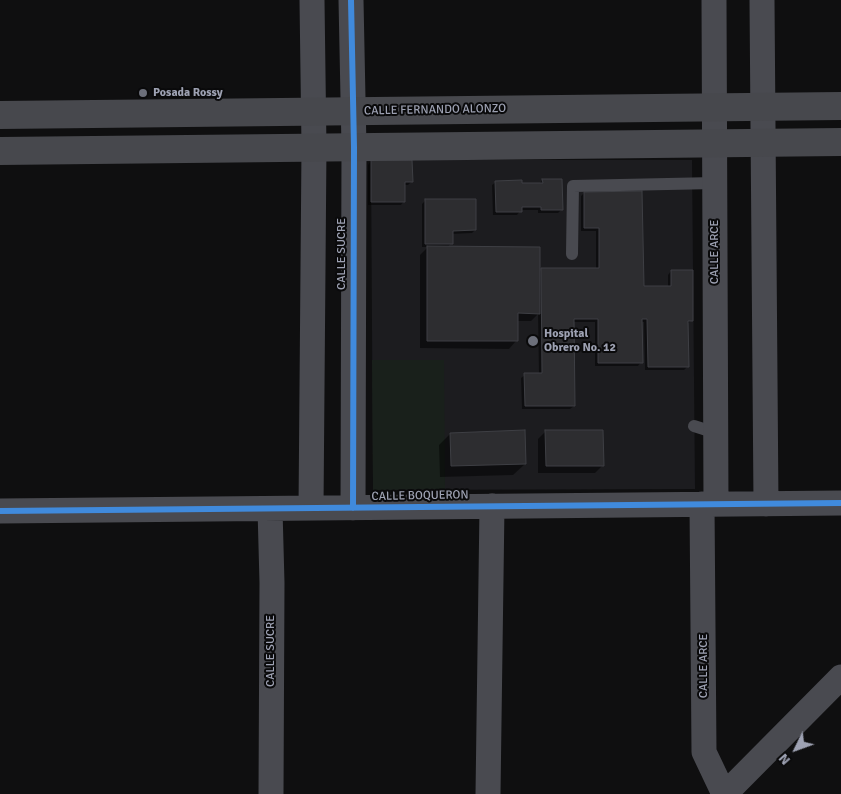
<!DOCTYPE html>
<html>
<head>
<meta charset="utf-8">
<style>
  body { margin:0 }
  #map { position:relative; width:841px; height:794px; overflow:hidden; background:#0f0f10; font-family:Signika,sans-serif }
  canvas { display:block }
  .north { position:absolute; left:771px; top:724px; width:50px; height:50px; -webkit-text-stroke:4px #0a0a0b; paint-order:stroke; rotate:228deg; font-size:14px; font-weight:700; line-height:20px; text-align:center; color:#9ea2b3 }
  .north::after { content:''; display:block; margin:auto; width:18px; height:22px; background:#9ea2b3; clip-path:polygon(50% 0,100% 100%,50% 72%,0 100%) }
</style>
</head>
<body>
<div id="map">
<canvas width="841" height="794"></canvas>
<div class="north">N</div>
</div>
<script>
const ctx = document.querySelector('canvas').getContext('2d');
ctx.lineJoin = 'round';
function fillPath(path, color) { ctx.fillStyle = color; ctx.fill(path, 'evenodd'); }
const toPath = rows => new Path2D(rows.map(r => 'M' + r).join(''));
function stroke(path, color, width, dash) { ctx.strokeStyle = color; ctx.lineWidth = width; ctx.lineCap = dash ? 'butt' : 'round'; ctx.setLineDash(dash || []); ctx.stroke(path); }
function drawText(font, color, halo, rows, align = 'center') {
  ctx.font = font + ' Signika,sans-serif'; ctx.lineWidth = 4; ctx.setLineDash([]); ctx.textBaseline = 'middle'; ctx.strokeStyle = halo; ctx.fillStyle = color; for (const [text, x, y, turn = 0] of rows) {
    ctx.save(); ctx.translate(x, y); ctx.rotate((+turn || 0) * Math.PI / 180); ctx.textAlign = isNaN(turn) ? turn : align; if (halo) ctx.strokeText(text, 0, 0); ctx.fillText(text, 0, 0); ctx.restore();
  }
}
fillPath(toPath([
  [371,160,692,160,695,489,373,490]
]), '#1c1c1f');
fillPath(toPath([
  [372,360,444,360,445,489,373,490]
]), '#19201b');
fillPath(toPath([
  [371,161,411,182,408,185,404,185,404,201,401,205,368,205,368,165],
  [543,180,561,210,558,213,538,213,538,210,521,210,517,215,493,215,492,185,496,182,539,184],
  [584,193,642,288,668,287,668,275,671,271,692,320,687,324,687,367,684,370,645,370,644,322,641,322,641,362,638,366,595,366,595,322,573,322,574,406,570,409,522,409,521,378,525,375,539,375,538,314,531,321,516,321,516,341,509,349,420,348,420,255,428,247,422,247,422,204,426,200,475,230,472,233,451,234,451,243,447,248,539,272,541,270,596,269,596,231,581,231,581,196],
  [546,431,603,465,595,473,538,473,538,439],
  [450,434,525,464,513,475,440,477,439,445]
]), '#0007');
const building = toPath([
  [371,160,412,160,413,182,405,182,405,202,371,202,371,160],
  [542,179,562,179,563,210,541,210,541,207,522,207,522,212,496,212,495,181,522,180,522,183,543,183,542,179],
  [642,191,644,286,671,286,671,270,693,270,693,321,688,321,689,367,648,367,647,319,642,319,643,363,598,363,598,319,574,319,575,406,525,406,524,373,542,373,541,268,599,268,599,228,584,228,584,192,642,191],
  [425,199,476,199,476,230,453,231,453,244,425,244,425,199],
  [427,246,540,247,540,314,518,313,518,341,427,341,427,246],
  [525,430,526,464,451,466,450,433,525,430],
  [545,430,603,430,604,466,546,466,545,430]
]);
fillPath(building, '#2d2d30');
stroke(building, '#3e3f44', 1);
stroke(toPath([
  [572,254,573,186,715,183],
  [694,426,716,433]
]), '#494a50', 12);
stroke(toPath([
  [351,0,354,147,353,508],
  [714,0,716,504],
  [762,0,766,504],
  [702,504,704,752,724,794],
  [311,508,314,147,312,0],
  [270,509,272,583,271,794],
  [0,511,841,503],
  [488,794,492,506],
  [725,794,841,677]
]), '#494a50', 25);
stroke(toPath([
  [0,115,841,106],
  [0,151,841,142]
]), '#47484d', 28);
stroke(toPath([
  [351,0,354,147,353,508],
  [0,511,841,503]
]), '#408adc', 6);
for (const [x, y, r, color] of [
  [143,93,5,"#6c6f7a"],
  [533,341,6,"#6c6f7a"]
]) { const dot = new Path2D(); dot.arc(x, y, r, 0, 2 * Math.PI); ctx.fillStyle = color; ctx.fill(dot); stroke(dot, '#0a0a0b', 2); }
drawText('bold 12px', '#9ea2b3', '#0a0a0b', [
  ["Posada Rossy",153,93],
  ["Hospital",544,334],
  ["Obrero No. 12",544,348]
], 'left');
drawText('12px', '#9ea2b3', '#0a0a0b', [
  ["CALLE FERNANDO ALONZO",435,110,-1],
  ["CALLE ARCE",715,252,-90],
  ["CALLE SUCRE",342,254,-90],
  ["CALLE BOQUERON",420,496,-1],
  ["CALLE SUCRE",271,651,-90],
  ["CALLE ARCE",704,666,-90]
]);
</script>
</body>
</html>
